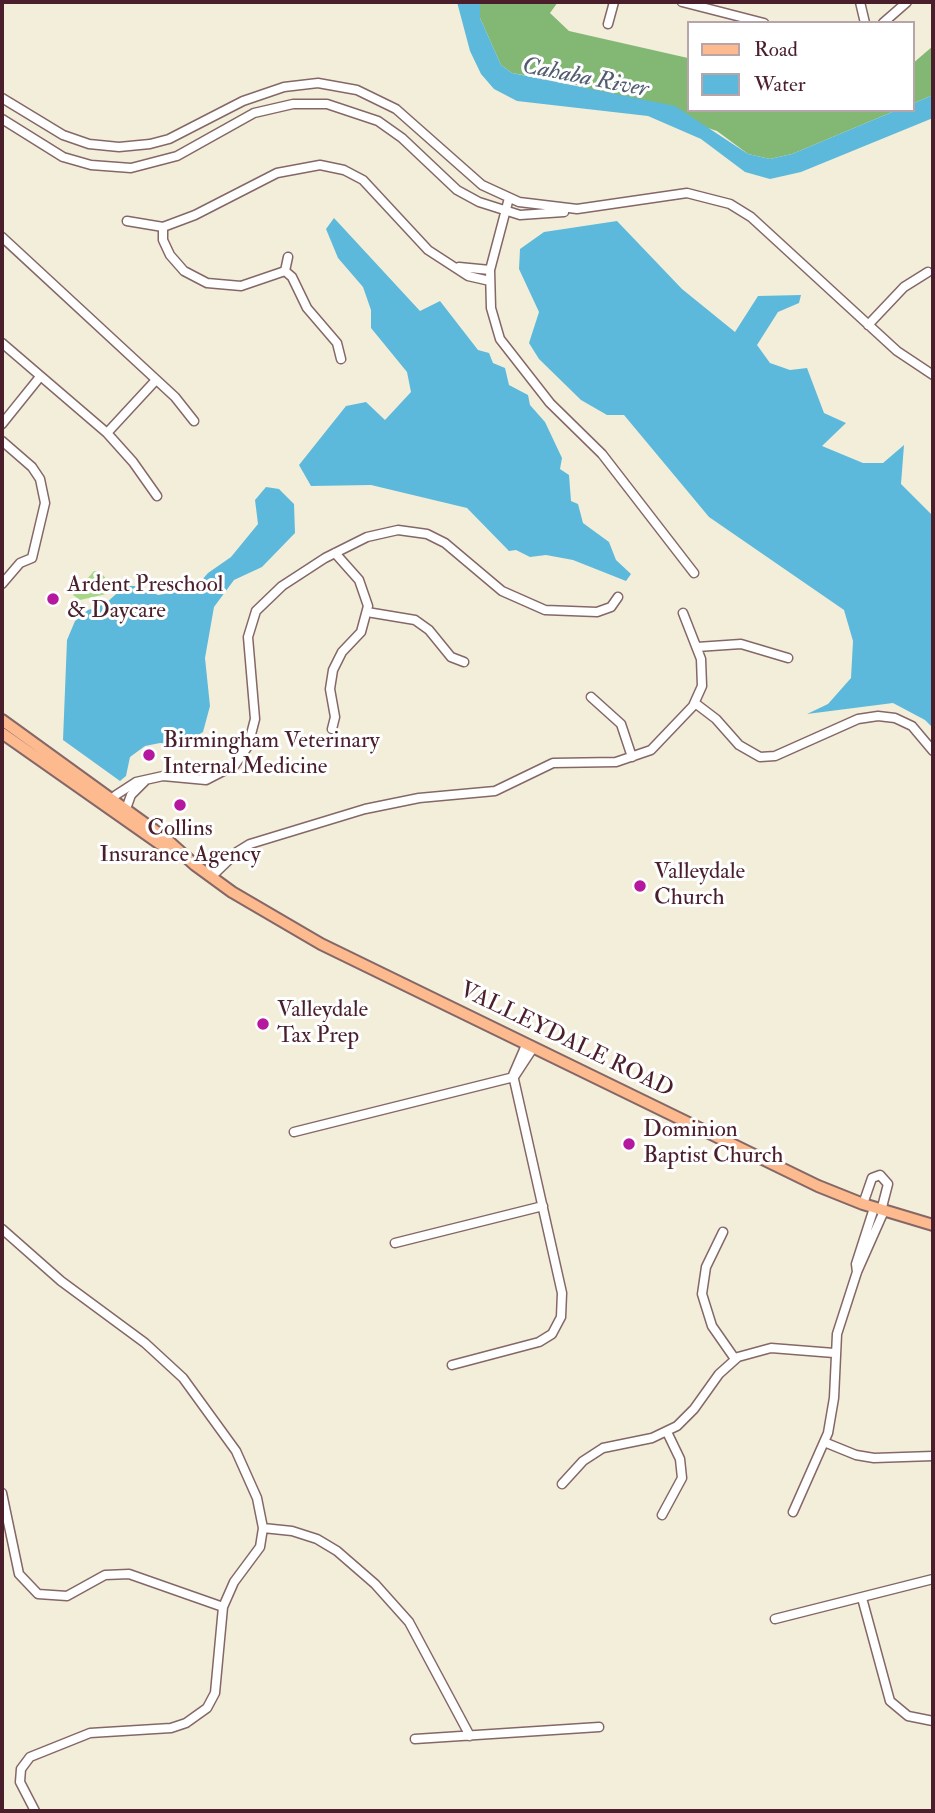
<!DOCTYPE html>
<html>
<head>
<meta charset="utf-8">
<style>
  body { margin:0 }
  #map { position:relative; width:935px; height:1813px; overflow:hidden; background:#f3eeda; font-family:"IM FELL Double Pica",serif }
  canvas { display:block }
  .frame { position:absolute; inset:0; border:4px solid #4a1f2b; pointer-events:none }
  .legend { position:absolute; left:687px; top:21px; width:228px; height:91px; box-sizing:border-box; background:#fff; border:2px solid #b7a5aa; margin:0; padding:9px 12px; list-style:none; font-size:21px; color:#4a1f2b }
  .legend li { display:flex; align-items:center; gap:14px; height:35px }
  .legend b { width:35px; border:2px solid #b7a5aa }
</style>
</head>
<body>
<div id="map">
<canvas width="935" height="1813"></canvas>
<div class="frame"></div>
<ul class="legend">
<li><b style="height:9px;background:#fcba8e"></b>Road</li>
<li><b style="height:19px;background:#5db9db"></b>Water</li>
</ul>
</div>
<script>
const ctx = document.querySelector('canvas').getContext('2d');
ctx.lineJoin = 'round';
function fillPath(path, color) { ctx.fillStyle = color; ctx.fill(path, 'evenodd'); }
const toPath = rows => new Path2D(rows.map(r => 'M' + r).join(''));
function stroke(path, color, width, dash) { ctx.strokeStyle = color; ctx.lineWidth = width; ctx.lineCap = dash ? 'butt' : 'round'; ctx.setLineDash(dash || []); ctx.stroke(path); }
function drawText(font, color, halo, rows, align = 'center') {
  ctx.font = font + ' "IM FELL Double Pica",serif'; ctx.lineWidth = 6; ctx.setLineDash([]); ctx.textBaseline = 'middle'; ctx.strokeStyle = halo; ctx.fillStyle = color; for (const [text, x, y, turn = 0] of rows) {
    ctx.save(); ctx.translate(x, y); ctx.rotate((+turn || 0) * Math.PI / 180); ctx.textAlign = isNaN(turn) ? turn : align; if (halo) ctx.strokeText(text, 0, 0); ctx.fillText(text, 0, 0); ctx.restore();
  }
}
fillPath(toPath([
  [94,571,101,573,114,587,106,594,80,600,73,595]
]), '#a4d887');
fillPath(toPath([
  [558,2,550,13,569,31,688,58,688,110,897,110,792,154,770,159,748,154,717,131,573,84,512,73,501,65,480,18,480,2],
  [933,46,933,95,912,104,912,64]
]), '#83b874');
fillPath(toPath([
  [457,2,480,2,480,18,501,65,512,73,675,106,748,154,770,159,792,154,897,110,912,110,912,104,933,95,933,118,801,172,770,179,745,172,701,139,648,116,517,101,494,89,481,74,470,51],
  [334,218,420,311,440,301,478,350,489,353,493,363,505,368,509,385,528,395,530,405,545,422,562,458,560,469,569,475,571,501,578,504,583,523,609,542,616,560,631,574,626,581,573,560,546,555,530,557,516,550,509,551,467,508,371,485,311,486,299,465,346,406,366,402,385,420,411,392,407,372,371,328,371,310,363,287,338,258,326,229],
  [617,221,682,289,735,332,758,296,801,295,799,303,778,312,757,345,770,363,790,370,807,368,824,413,846,423,822,446,863,463,883,463,904,445,901,484,933,516,933,728,925,720,893,703,807,714,828,704,851,678,853,641,844,610,709,517,624,415,607,415,581,400,539,359,529,343,539,312,519,269,520,249,544,232],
  [266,487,279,489,294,504,295,533,262,567,234,580,214,607,205,658,210,706,203,732,182,745,160,743,145,746,130,757,126,776,120,781,63,740,67,640,75,621,88,610,105,604,125,586,138,586,158,595,194,589,208,573,231,557,258,524,255,500]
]), '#5db9db');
const minor = toPath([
  [682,2,764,23],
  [860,2,865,23],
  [883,23,907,2],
  [608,24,614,2],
  [2,98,63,135,89,144,119,147,150,144,169,139,243,101,284,87,318,83,357,90,396,109,482,185,519,202,577,209,687,193,730,204,751,217,897,351,933,375],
  [2,119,63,157,91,165,131,168,177,156,254,113,293,104,327,104,378,121,402,138,457,190,479,202,520,215,564,212],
  [509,198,490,270,491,308,500,339,550,403,602,454,694,573],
  [127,221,163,227,195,215,277,173,320,165,344,170,363,180,428,250,468,276,490,281],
  [163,227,163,240,170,255,184,271,207,283,241,286,285,271],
  [2,237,175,397,194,421],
  [459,267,490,270],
  [285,271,292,277,307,308,337,343,341,359],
  [285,271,288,257],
  [868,325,904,287,928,272],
  [2,343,107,433,133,462,157,496],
  [2,424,39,378],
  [107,433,156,380],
  [2,441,32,467,40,479,45,503,32,558,20,563,2,584],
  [367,612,415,620,429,630,451,657,464,662],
  [697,647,741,644,788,658],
  [591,697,621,724,632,757],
  [695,703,716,719,739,745,760,757,775,756,858,719,878,716,895,718,912,726,933,751],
  [332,729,335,717,330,689,333,670,342,652,361,632,368,606,359,580,335,553],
  [113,805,112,799,116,795,136,782,163,776,206,780,235,765,248,746,255,719,248,637,256,611,282,586,325,558,367,537,398,530,427,534,445,543,502,591,545,610,597,612,611,607,618,597],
  [120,810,126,809,131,795,146,780],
  [211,877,237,852,250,844,365,809,419,798,495,791,553,763,616,762,651,750,693,706,702,686,701,659,683,613],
  [514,1077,533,1048],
  [294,1132,514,1077],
  [863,1204,872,1178,880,1175,888,1184,881,1211],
  [2,1229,61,1281,145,1343,183,1378,236,1451,257,1498,263,1528,260,1547,234,1582,223,1607,215,1693,207,1708,186,1723,171,1728,90,1733,30,1757,21,1769,20,1782,35,1811],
  [723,1232,706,1267,702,1294,712,1326,735,1359],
  [395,1243,543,1206],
  [857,1272,856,1264,874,1208],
  [452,1365,539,1342,552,1334,561,1317,562,1293,513,1075,526,1045],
  [824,1442,856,1455,874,1458,933,1456],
  [562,1484,583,1461,603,1448,652,1438,677,1426,694,1409,719,1374,738,1357,771,1348,834,1353],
  [2,1493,19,1574,38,1594,67,1596,105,1575,129,1574,223,1607],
  [793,1512,828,1433,834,1398,837,1334,857,1272,884,1211],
  [662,1515,682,1478,680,1459,667,1432],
  [263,1528,292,1531,317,1539,337,1551,375,1584,409,1622,470,1736],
  [862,1598,890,1701,908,1716,933,1721],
  [775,1619,933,1579],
  [415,1739,599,1727]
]);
const major = toPath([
  [2,720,165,838,195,865,232,892,321,944,818,1186,863,1204,933,1225],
  [2,733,177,856]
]);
stroke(minor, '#856768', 11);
stroke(major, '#856768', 14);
stroke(minor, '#fff', 8);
stroke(major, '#fcba8e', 10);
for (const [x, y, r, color] of [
  [53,599,7,"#b5179e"],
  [149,755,7,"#b5179e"],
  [180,805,7,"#b5179e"],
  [640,886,7,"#b5179e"],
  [263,1024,7,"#b5179e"],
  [629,1144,7,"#b5179e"]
]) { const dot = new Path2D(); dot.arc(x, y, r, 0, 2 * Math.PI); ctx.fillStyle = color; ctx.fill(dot); stroke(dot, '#fff', 2.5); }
drawText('23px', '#4a1f2b', '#fff', [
  ["Ardent Preschool",67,586],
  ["& Daycare",67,612],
  ["Birmingham Veterinary",163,742],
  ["Internal Medicine",163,768],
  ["Collins",180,830,"center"],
  ["Insurance Agency",180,856,"center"],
  ["Valleydale",654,873],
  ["Church",654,899],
  ["Valleydale",277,1011],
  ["Tax Prep",277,1037],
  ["Dominion",643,1131],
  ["Baptist Church",643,1157]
], 'left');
drawText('23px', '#4a1f2b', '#fff', [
  ["VALLEYDALE ROAD",566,1041,26]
]);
drawText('italic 24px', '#525d71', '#fff', [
  ["Cahaba River",585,79,11]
]);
</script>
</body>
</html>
